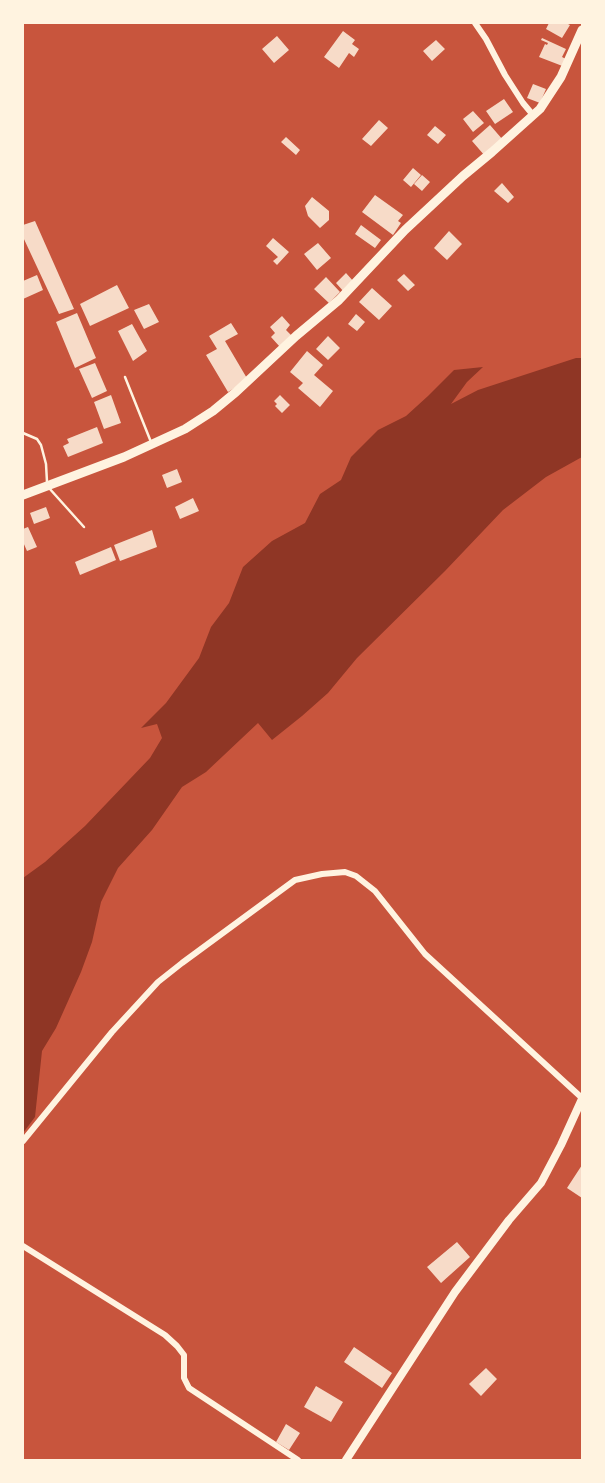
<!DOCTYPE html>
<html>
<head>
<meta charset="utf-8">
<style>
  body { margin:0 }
  #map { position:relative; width:605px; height:1483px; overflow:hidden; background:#c8553d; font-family:Georgia,serif }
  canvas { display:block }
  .frame { position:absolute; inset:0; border:24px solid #fff3e0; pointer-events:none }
</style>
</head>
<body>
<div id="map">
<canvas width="605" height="1483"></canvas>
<div class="frame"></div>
</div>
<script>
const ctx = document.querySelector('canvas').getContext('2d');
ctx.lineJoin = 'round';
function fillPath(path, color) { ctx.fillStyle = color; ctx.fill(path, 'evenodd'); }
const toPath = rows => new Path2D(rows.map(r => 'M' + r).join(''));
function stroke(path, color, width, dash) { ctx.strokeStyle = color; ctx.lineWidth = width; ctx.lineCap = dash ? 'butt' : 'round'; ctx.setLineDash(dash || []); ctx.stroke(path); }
fillPath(toPath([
  [576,358,582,358,582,457,546,477,503,510,445,571,357,658,328,693,302,716,272,740,258,723,206,772,182,787,152,830,118,868,101,902,92,942,81,972,56,1028,42,1051,35,1117,23,1133,23,878,45,862,85,826,150,758,162,738,157,724,141,728,166,703,199,658,211,627,229,603,243,567,272,541,305,523,320,494,341,480,351,457,378,430,406,416,428,396,454,370,483,367,467,382,451,404,478,390]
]), '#8f3625');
fillPath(toPath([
  [549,23,566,23,570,25,562,38,546,29],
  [343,31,355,40,352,44,359,49,354,57,349,53,339,68,324,57],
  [277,36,289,50,274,63,262,49],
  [542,38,566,49,562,57,568,60,565,67,539,57,545,44,547,45,548,43,541,40],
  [436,40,445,49,432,61,423,51],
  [533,84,546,89,540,103,527,98],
  [504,99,513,112,495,124,486,111],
  [473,111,484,123,473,132,463,119],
  [379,120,388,128,371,146,362,139],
  [490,125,503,140,485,156,472,141],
  [435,126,446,135,438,144,427,135],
  [286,137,300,150,296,155,281,142],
  [413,168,421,175,411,187,403,180],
  [422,175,430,182,422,191,414,184],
  [502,183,514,197,508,203,494,191],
  [375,195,403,215,398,221,401,223,393,235,362,212],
  [312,197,329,211,329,220,320,228,308,216,305,206],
  [35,221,74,309,59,314,23,237,23,225],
  [361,225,381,240,375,248,355,234],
  [449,231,462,244,447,260,434,248],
  [273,238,289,252,277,265,273,261,278,257,266,246],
  [318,243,331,258,317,270,304,254],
  [346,273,354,282,344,292,336,283],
  [404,274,415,285,408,291,397,280],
  [37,275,43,290,23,299,23,281],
  [326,277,340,292,329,303,314,289],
  [117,285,129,308,90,326,80,304],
  [372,288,392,306,379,320,359,302],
  [149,304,159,322,144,329,134,310],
  [77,313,96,358,75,368,56,322],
  [356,314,365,322,357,331,348,324],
  [282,316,290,325,286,330,292,336,280,347,271,337,275,333,270,327],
  [231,323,238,334,225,341,248,380,228,392,206,355,217,349,209,336],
  [132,324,147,351,133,361,118,331],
  [328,336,340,348,328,360,316,349],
  [307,351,323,365,314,375,333,391,320,407,298,388,303,383,290,372],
  [95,363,107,391,92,398,79,369],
  [111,395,121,423,104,429,94,402],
  [280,395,290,405,282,413,275,406,277,404,274,401],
  [97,427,103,443,68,457,63,446,69,443,67,439],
  [177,469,182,482,167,488,162,475],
  [193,498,199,511,180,519,175,507],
  [46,507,50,518,34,524,30,513],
  [28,527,37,547,27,551,23,542,23,529],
  [152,530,157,547,120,561,114,545],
  [111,547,116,560,80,575,75,562],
  [582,1165,582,1198,567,1188],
  [457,1242,470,1257,441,1283,427,1267],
  [354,1347,392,1373,382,1388,344,1362],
  [486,1368,497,1379,481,1396,469,1384],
  [316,1386,343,1402,331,1422,304,1407],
  [286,1424,300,1433,289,1450,276,1442]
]), '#f7dbc8');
stroke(toPath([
  [125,377,151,442],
  [23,433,37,439,41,445,46,464,47,482],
  [49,488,84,527]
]), '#fff3e0', 2.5);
stroke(toPath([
  [475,23,486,39,505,75,523,103,533,115],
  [23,1141,112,1032,158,982,182,963,295,880,322,874,345,872,356,876,375,891,425,954,582,1098],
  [23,1246,165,1335,177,1346,184,1355,184,1378,189,1388,298,1460]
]), '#fff3e0', 6);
stroke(toPath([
  [346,1460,455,1292,509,1220,541,1183,561,1145,582,1099]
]), '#fff3e0', 8);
stroke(toPath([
  [23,495,124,457,185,429,213,411,236,392,296,336,339,300,405,230,463,176,492,152,540,109,561,77,582,30]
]), '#fff3e0', 9);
</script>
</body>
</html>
